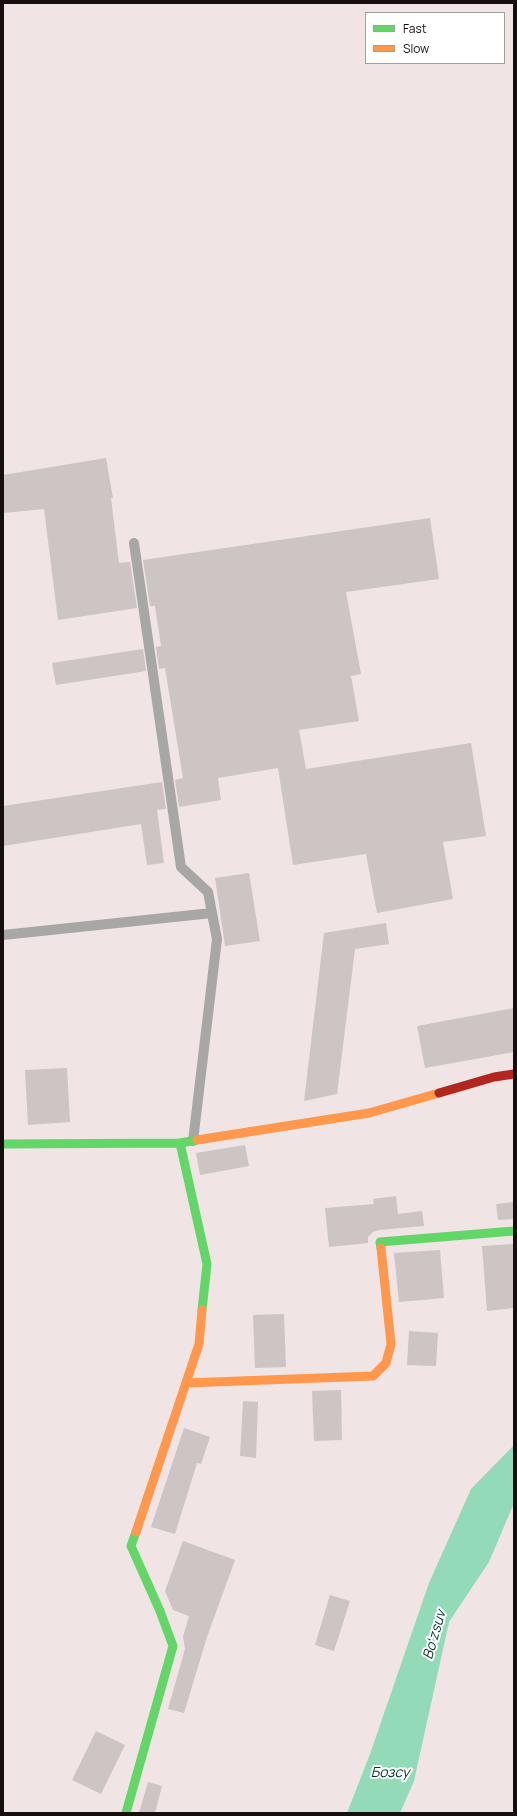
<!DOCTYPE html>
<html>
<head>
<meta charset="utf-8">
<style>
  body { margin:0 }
  #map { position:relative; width:517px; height:1816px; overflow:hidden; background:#f0e4e4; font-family:Manrope,sans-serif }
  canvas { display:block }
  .frame { position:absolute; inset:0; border:4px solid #170f0f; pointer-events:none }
  .legend { position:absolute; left:365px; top:12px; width:140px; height:52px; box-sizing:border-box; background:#fff; border:1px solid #a29f9f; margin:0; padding:5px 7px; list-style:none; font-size:12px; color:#170f0f }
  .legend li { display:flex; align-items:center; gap:8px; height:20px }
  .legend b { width:20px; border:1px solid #a29f9f }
</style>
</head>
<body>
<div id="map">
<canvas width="517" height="1816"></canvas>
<div class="frame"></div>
<ul class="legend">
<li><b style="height:5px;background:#63d668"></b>Fast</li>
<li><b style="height:5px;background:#ff974d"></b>Slow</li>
</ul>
</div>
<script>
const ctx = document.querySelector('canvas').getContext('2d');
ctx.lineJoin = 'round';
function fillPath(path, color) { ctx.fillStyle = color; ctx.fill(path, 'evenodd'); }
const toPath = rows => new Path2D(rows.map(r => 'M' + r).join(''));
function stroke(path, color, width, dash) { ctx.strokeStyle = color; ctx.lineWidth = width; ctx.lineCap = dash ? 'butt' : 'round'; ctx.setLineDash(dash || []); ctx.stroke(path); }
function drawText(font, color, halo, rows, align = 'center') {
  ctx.font = font + ' Manrope,sans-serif'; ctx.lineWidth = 4; ctx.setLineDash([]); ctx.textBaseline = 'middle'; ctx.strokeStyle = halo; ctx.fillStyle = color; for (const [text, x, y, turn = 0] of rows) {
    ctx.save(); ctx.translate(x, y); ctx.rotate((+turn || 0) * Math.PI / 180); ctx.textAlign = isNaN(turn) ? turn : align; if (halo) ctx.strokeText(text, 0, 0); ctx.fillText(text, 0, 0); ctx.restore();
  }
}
fillPath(toPath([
  [514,1445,514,1503,489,1562,449,1622,414,1781,400,1813,347,1813,370,1754,429,1583,471,1489]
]), '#93dbb8');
fillPath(toPath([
  [106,458,113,498,111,498,119,563,130,562,137,608,58,620,44,509,3,513,3,475],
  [430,518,439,579,346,592,361,674,351,676,359,721,299,730,306,769,471,743,486,836,443,842,453,899,377,913,366,854,293,865,278,768,218,778,221,800,179,807,175,780,183,778,165,668,159,669,156,647,161,646,155,606,150,606,143,560],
  [143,649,146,671,56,685,52,663],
  [162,782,166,809,157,810,164,863,147,865,141,824,3,846,3,806],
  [249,873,260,941,225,946,215,878],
  [386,923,389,944,355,949,337,1094,304,1101,324,933],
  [514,1008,514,1052,425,1068,417,1026],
  [67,1068,70,1122,28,1125,25,1070],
  [245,1145,249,1166,200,1175,196,1153],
  [396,1196,398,1214,422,1211,424,1226,379,1230,373,1232,368,1237,368,1243,329,1247,325,1208,374,1204,373,1199],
  [514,1202,514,1219,498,1220,496,1204],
  [514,1244,514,1308,487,1311,482,1246],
  [440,1250,444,1298,399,1302,394,1253],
  [284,1314,286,1367,255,1368,253,1315],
  [409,1331,438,1333,436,1366,407,1365],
  [341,1390,342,1440,314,1441,312,1391],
  [243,1401,258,1402,256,1458,240,1456],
  [184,1428,210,1437,201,1464,197,1463,175,1534,151,1527],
  [183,1541,235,1560,207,1637,184,1713,168,1709,185,1649,183,1637,189,1616,173,1610,165,1591],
  [330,1595,350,1601,334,1651,315,1645],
  [96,1731,125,1745,101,1794,72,1780],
  [148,1782,162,1786,155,1813,139,1813]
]), '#cdc4c4');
stroke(toPath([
  [134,543,181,867,208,892,217,939,193,1141],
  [3,935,212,913]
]), '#a7a7a6', 10);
stroke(toPath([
  [180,1143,207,1264,202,1310],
  [3,1144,180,1143,197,1140],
  [381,1248,380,1242,514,1231],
  [126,1813,173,1646,160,1611,131,1546,136,1532]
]), '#63d668', 9);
stroke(toPath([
  [197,1140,369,1113,439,1093],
  [186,1383,373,1376,386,1363,391,1344,381,1248],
  [136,1532,199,1344,202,1310]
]), '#ff974d', 9);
stroke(toPath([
  [439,1093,494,1077,514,1074]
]), '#b3261e', 9);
drawText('italic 14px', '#033522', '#fff', [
  ["Boʻzsuv",435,1635,-74],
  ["Бозсу",390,1773]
]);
</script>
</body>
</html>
